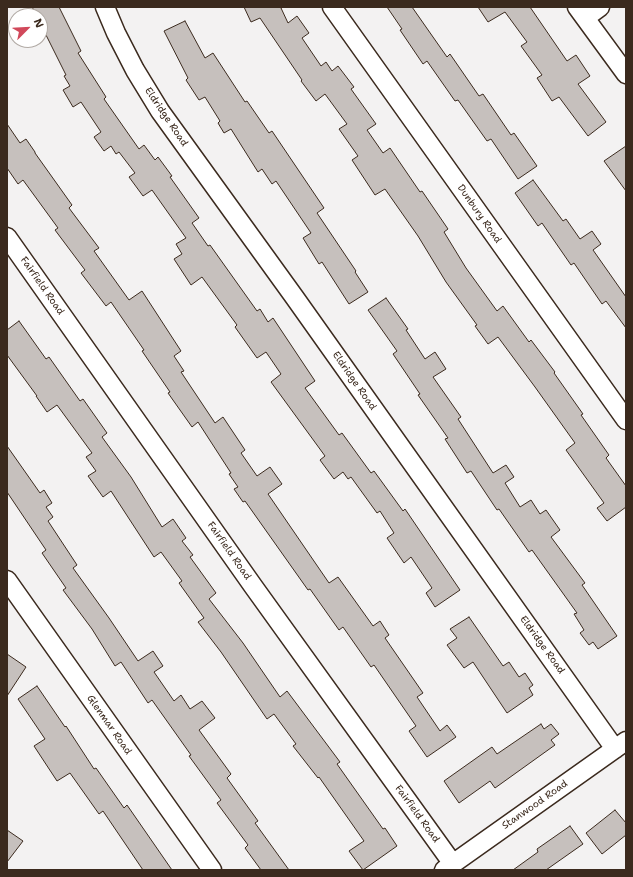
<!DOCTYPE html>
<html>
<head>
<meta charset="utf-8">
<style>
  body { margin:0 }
  #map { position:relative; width:633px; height:877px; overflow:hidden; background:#f3f2f2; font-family:"Shantell Sans",sans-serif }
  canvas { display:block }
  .frame { position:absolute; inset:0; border:8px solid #3b2a1e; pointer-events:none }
  .north { position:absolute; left:8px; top:8px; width:40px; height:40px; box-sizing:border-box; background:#fff; border:1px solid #b1aaa5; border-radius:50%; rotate:66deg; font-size:11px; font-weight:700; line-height:16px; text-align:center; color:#3b2a1e }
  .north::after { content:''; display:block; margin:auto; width:14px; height:18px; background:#d1495b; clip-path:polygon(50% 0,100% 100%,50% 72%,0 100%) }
</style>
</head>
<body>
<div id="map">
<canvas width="633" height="877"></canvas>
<div class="frame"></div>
<div class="north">N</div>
</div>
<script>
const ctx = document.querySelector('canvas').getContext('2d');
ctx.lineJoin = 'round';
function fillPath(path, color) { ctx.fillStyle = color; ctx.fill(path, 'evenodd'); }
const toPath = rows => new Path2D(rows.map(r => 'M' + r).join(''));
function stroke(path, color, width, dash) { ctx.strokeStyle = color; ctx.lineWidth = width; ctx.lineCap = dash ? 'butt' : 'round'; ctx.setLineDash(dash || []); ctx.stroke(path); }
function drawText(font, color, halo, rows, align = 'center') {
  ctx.font = font + ' "Shantell Sans",sans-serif'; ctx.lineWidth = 4; ctx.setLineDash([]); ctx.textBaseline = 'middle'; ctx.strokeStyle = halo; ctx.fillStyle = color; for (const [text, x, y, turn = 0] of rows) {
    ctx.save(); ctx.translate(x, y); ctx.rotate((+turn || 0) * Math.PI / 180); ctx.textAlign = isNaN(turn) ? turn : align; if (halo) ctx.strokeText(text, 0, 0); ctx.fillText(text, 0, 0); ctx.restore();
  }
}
const building = toPath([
  [32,7,59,7,81,51,78,53,106,97,104,99,139,149,144,145,155,160,158,157,172,176,170,177,199,218,192,223,208,246,210,245,257,311,260,309,268,322,273,318,315,381,305,388,339,435,342,433,371,473,374,471,403,511,405,509,460,590,435,607,426,593,432,588,411,557,404,563,387,538,394,533,380,511,377,513,351,477,348,479,343,472,334,479,320,460,325,456,271,382,281,374,266,352,257,358,235,327,237,325,202,277,191,285,174,259,182,254,176,244,186,238,152,190,143,196,129,177,135,173,119,152,116,154,111,146,104,151,94,137,101,132,81,102,73,107,63,90,70,86,64,76,66,75,40,23,40,16,37,16,32,7],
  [244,7,284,7,281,8,288,23,297,16,309,33,302,38,321,66,326,62,332,71,338,66,354,87,351,89,376,124,367,130,383,153,390,148,420,192,422,191,448,229,444,232,466,268,497,311,503,306,529,342,531,340,555,372,554,373,583,414,581,415,609,455,606,458,626,486,626,507,607,521,597,508,604,503,566,450,575,443,535,387,498,337,488,344,475,326,477,325,446,282,418,236,385,189,375,195,352,160,358,156,339,129,347,124,325,94,316,101,301,81,302,80,260,18,251,22,244,7],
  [387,7,412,7,447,57,450,54,479,96,483,94,511,135,514,133,537,166,518,179,491,139,487,141,458,100,455,101,427,61,423,64,400,30,402,29,387,7],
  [478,7,530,7,567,61,576,55,590,76,578,84,606,122,588,136,559,97,552,101,537,78,542,75,521,46,527,42,505,12,488,22,478,7],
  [185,21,205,58,213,53,245,102,247,101,269,133,272,131,324,208,317,213,356,271,355,272,368,292,349,304,322,262,319,264,303,238,311,233,276,181,272,184,262,169,258,172,231,129,224,133,218,123,220,121,205,97,199,100,186,80,188,78,164,31,185,21],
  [7,124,20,143,26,139,35,152,35,153,72,205,69,208,99,248,94,251,129,300,142,291,181,351,174,356,184,371,181,372,215,423,223,417,245,450,241,453,257,476,270,467,282,484,268,494,329,583,338,577,373,626,380,621,389,635,385,638,423,693,417,697,440,731,447,725,456,737,427,757,409,731,416,726,374,665,371,667,343,627,339,630,310,589,308,590,245,501,243,502,234,489,238,487,229,474,231,473,198,422,192,427,168,393,170,392,142,351,144,350,111,302,106,306,81,273,85,270,55,230,58,228,23,180,18,184,7,168,7,124],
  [626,146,626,191,604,161,626,146],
  [533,180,563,221,566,219,580,239,592,231,601,244,593,250,626,297,626,328,606,301,602,304,574,263,571,265,542,223,538,226,515,193,533,180],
  [386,298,408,329,406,330,425,359,435,352,446,369,433,377,461,417,458,419,493,473,506,465,514,477,505,483,520,507,531,500,540,514,546,510,560,530,551,537,585,583,582,585,617,636,598,649,593,642,589,645,580,633,584,630,574,614,577,613,532,550,529,552,499,509,497,510,471,471,467,473,445,439,448,438,418,395,420,394,393,354,397,351,368,310,386,298],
  [19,321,46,359,49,357,80,401,83,399,107,433,102,437,131,477,162,527,173,519,186,538,182,541,193,555,190,557,216,593,209,599,243,643,280,697,287,691,340,762,337,764,383,829,385,828,397,846,363,870,349,851,364,841,319,777,318,778,293,746,296,744,274,714,267,719,221,652,198,622,204,618,179,583,182,581,161,552,154,557,111,491,103,497,88,476,96,471,86,457,92,453,57,405,47,412,36,396,37,396,7,355,7,330,19,321],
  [7,446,40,493,44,490,52,503,46,507,53,517,48,521,77,565,73,568,109,618,138,661,153,651,163,666,154,672,174,701,181,695,190,709,202,701,215,718,199,730,231,774,227,778,258,821,255,823,289,870,261,870,245,848,248,845,217,803,221,800,189,756,191,755,152,700,148,703,121,662,115,666,92,629,63,590,66,588,42,553,46,550,7,492,7,446],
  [469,617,503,666,509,662,519,677,525,673,533,685,529,688,533,695,507,713,473,662,464,668,447,645,457,638,450,629,469,617],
  [7,654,26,667,7,696,7,654],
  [37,686,65,727,66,726,94,769,96,768,124,808,127,805,172,870,143,870,103,811,99,814,70,773,57,781,34,746,45,739,18,699,37,686],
  [541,724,544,729,551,724,559,734,551,740,555,745,495,788,490,781,459,803,444,781,492,747,497,754,541,724],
  [615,810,626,823,626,835,602,854,586,833,615,810],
  [570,826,583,844,546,870,513,870,538,852,537,849,570,826],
  [7,830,23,841,7,862,7,830]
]);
fillPath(building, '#c6c0bd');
stroke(building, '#3b2a1e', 1);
const minor = toPath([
  [105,7,116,33,135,70,160,111,295,298,615,749],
  [332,7,626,420],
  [577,7,626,74],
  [585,18,600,7],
  [7,237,253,586,453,864],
  [7,580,212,870],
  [444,870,626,741]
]);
stroke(minor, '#3b2a1e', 21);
stroke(minor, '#fff', 18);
drawText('10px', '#3b2a1e', '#fff', [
  ["Eldridge Road",166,117,56],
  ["Dunbury Road",479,214,55],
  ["Fairfield Road",42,286,55],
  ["Eldridge Road",354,381,55],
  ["Fairfield Road",229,551,55],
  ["Eldridge Road",542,645,54],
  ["Glenmar Road",109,725,55],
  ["Stanwood Road",535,805,-35],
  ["Fairfield Road",417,814,54]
]);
</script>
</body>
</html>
